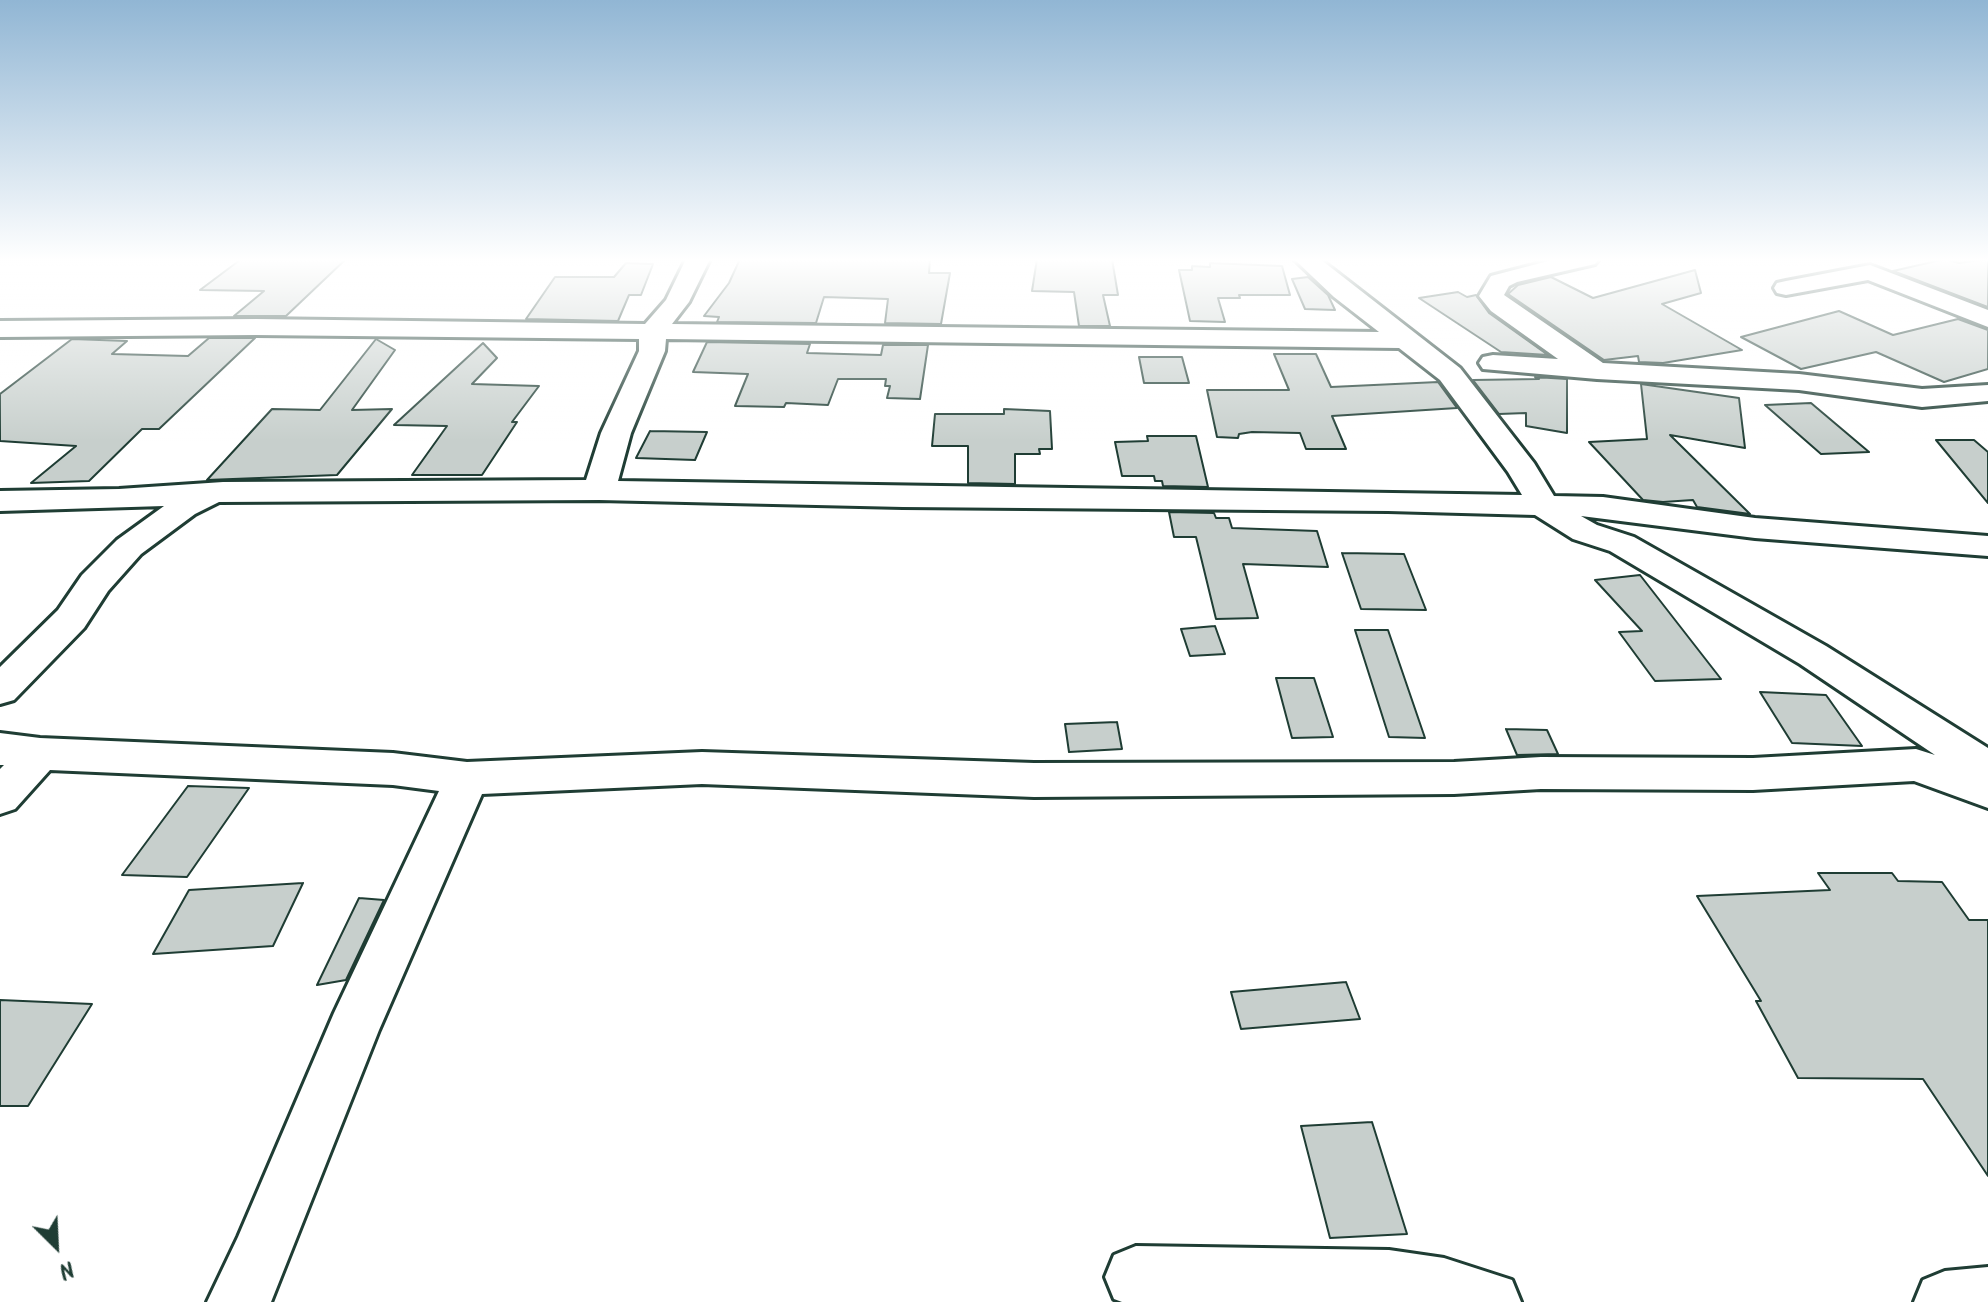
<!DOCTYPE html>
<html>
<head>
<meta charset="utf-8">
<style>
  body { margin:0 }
  #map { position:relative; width:1988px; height:1302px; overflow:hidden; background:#fff; font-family:Kalam,sans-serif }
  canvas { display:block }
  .north { position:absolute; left:16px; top:1206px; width:80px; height:80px; -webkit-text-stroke:6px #fff; paint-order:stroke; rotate:156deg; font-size:22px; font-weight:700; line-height:32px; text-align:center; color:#1f3d34 }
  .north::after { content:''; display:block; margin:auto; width:28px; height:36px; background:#1f3d34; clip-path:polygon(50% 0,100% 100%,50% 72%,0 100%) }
</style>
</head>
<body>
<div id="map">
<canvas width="1988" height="1302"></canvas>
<div class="north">N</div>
</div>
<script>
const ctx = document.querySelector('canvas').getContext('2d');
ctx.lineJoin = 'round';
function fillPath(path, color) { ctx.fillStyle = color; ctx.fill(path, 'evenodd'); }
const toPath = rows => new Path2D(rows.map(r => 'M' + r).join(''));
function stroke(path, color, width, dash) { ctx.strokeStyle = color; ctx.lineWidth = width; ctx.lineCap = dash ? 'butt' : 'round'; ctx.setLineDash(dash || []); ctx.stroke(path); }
const building = toPath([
  [346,259,286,316,234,316,264,291,200,290,240,260,346,259],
  [740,259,930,259,929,273,950,273,941,324,885,323,888,299,824,297,816,323,717,322,719,317,704,316,729,283,740,259],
  [1037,259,1112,259,1118,295,1103,295,1110,326,1079,326,1074,292,1032,291,1037,259],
  [1945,259,1959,263,1988,259,1988,307,1893,271,1945,259],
  [626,263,653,264,641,295,629,295,618,321,526,319,555,277,614,277,626,263],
  [1210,263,1282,266,1290,295,1239,295,1240,298,1218,298,1225,322,1190,321,1179,270,1192,270,1192,266,1210,267,1210,263],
  [1695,270,1701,293,1662,304,1742,350,1663,363,1639,362,1638,356,1604,360,1508,294,1518,285,1551,277,1593,298,1695,270],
  [1308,277,1328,295,1335,310,1305,309,1292,279,1308,277],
  [1458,292,1467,297,1476,295,1489,313,1548,355,1501,352,1419,298,1458,292],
  [1839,311,1893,335,1958,319,1988,330,1988,369,1944,382,1876,352,1801,369,1741,337,1839,311],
  [209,338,255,338,159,429,142,429,89,481,31,483,76,446,0,441,0,394,72,339,127,341,112,354,188,356,209,338],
  [376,339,395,350,352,410,392,409,337,475,207,480,272,409,320,410,376,339],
  [707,342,810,344,807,353,881,355,883,345,928,345,920,399,887,398,890,386,885,386,886,379,838,379,828,405,786,403,784,407,735,406,748,374,693,372,707,342],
  [483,343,497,358,472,384,539,386,512,422,517,422,482,475,412,475,447,426,394,425,483,343],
  [1274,354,1316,354,1331,387,1438,382,1457,408,1332,416,1346,449,1306,449,1300,433,1252,432,1239,434,1238,438,1217,437,1207,390,1289,390,1274,354],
  [1139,357,1182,357,1189,383,1144,383,1139,357],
  [1535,377,1567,379,1567,433,1526,426,1526,413,1499,414,1473,380,1539,379,1535,377],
  [1641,384,1739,398,1745,448,1670,435,1750,514,1697,507,1693,500,1663,502,1643,500,1589,442,1647,439,1641,384],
  [1811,403,1869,452,1821,454,1765,405,1811,403],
  [1004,409,1050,411,1052,449,1039,449,1040,454,1015,454,1015,484,968,483,968,446,932,446,935,414,1004,414,1004,409],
  [650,431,707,432,695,460,636,458,650,431],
  [1147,436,1196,436,1208,487,1163,486,1162,481,1155,481,1154,476,1122,476,1115,442,1148,441,1147,436],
  [1936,440,1974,440,1988,452,1988,503,1936,440],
  [1169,512,1214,513,1216,518,1229,518,1232,528,1317,531,1328,567,1243,564,1258,618,1216,619,1196,537,1174,537,1169,512],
  [1342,553,1404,554,1426,610,1361,609,1342,553],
  [1640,575,1721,679,1655,681,1619,632,1642,631,1595,580,1640,575],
  [1215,626,1225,654,1190,656,1181,629,1215,626],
  [1355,630,1388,630,1425,738,1389,737,1355,630],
  [1276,678,1314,678,1333,737,1292,738,1276,678],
  [1760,692,1826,695,1862,746,1792,743,1760,692],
  [1117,722,1122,749,1069,752,1065,724,1117,722],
  [1506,729,1547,730,1558,754,1517,755,1506,729],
  [188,786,249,788,187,877,122,875,188,786],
  [1818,873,1892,873,1898,881,1942,882,1969,920,1988,920,1988,1176,1923,1079,1798,1078,1756,1001,1761,1001,1697,896,1830,890,1818,873],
  [303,883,273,946,153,954,189,890,303,883],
  [359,898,384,900,346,980,317,985,359,898],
  [1346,982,1360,1019,1241,1029,1231,992,1346,982],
  [0,1000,92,1004,28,1106,0,1106,0,1000],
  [1372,1122,1407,1234,1330,1238,1301,1126,1372,1122]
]);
fillPath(building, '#c7cfcc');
stroke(building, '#1f3d34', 2);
const street = toPath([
  [686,259,710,259,689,302,672,324,1379,332,1334,297,1294,259,1320,259,1460,368,1534,463,1554,496,1603,497,1755,518,1988,536,1988,556,1755,538,1581,516,1597,525,1634,537,1826,646,1988,748,1988,808,1914,781,1753,790,1541,789,1454,794,1034,797,702,784,482,794,379,1030,271,1302,207,1302,238,1237,334,1013,439,791,393,785,50,770,15,809,0,814,0,769,4,765,0,765,0,733,40,738,393,753,467,762,702,752,1034,763,1454,762,1541,757,1753,758,1916,749,1935,755,1800,664,1610,551,1573,539,1535,515,1388,511,903,507,599,500,219,502,195,514,141,554,108,591,84,628,14,700,0,704,0,667,58,610,82,575,117,540,164,506,0,511,0,491,119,489,223,482,586,480,601,433,639,351,639,339,256,335,0,337,0,321,256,319,645,324,666,300,686,259],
  [666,339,1399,348,1440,380,1508,472,1522,495,618,481,631,433,665,351,666,339],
  [1556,259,1599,259,1595,264,1517,282,1509,286,1504,295,1603,363,1799,374,1922,389,1988,385,1988,401,1922,407,1799,390,1597,379,1483,369,1479,363,1483,357,1493,355,1558,359,1491,311,1479,296,1491,276,1556,259],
  [1870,265,1988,310,1988,327,1868,280,1786,295,1777,293,1774,288,1777,283,1786,281,1870,265],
  [1136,1246,1389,1250,1444,1258,1512,1280,1521,1302,1122,1302,1114,1299,1105,1277,1114,1255,1136,1246],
  [1988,1267,1988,1302,1914,1302,1923,1280,1945,1271,1988,1267]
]);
stroke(street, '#1f3d34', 6);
fillPath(street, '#fff');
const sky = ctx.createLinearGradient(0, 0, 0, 441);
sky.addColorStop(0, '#91b6d4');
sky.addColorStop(0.59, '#fff');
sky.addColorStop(1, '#ffffff00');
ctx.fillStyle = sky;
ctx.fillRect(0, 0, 1988, 441);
</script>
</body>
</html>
